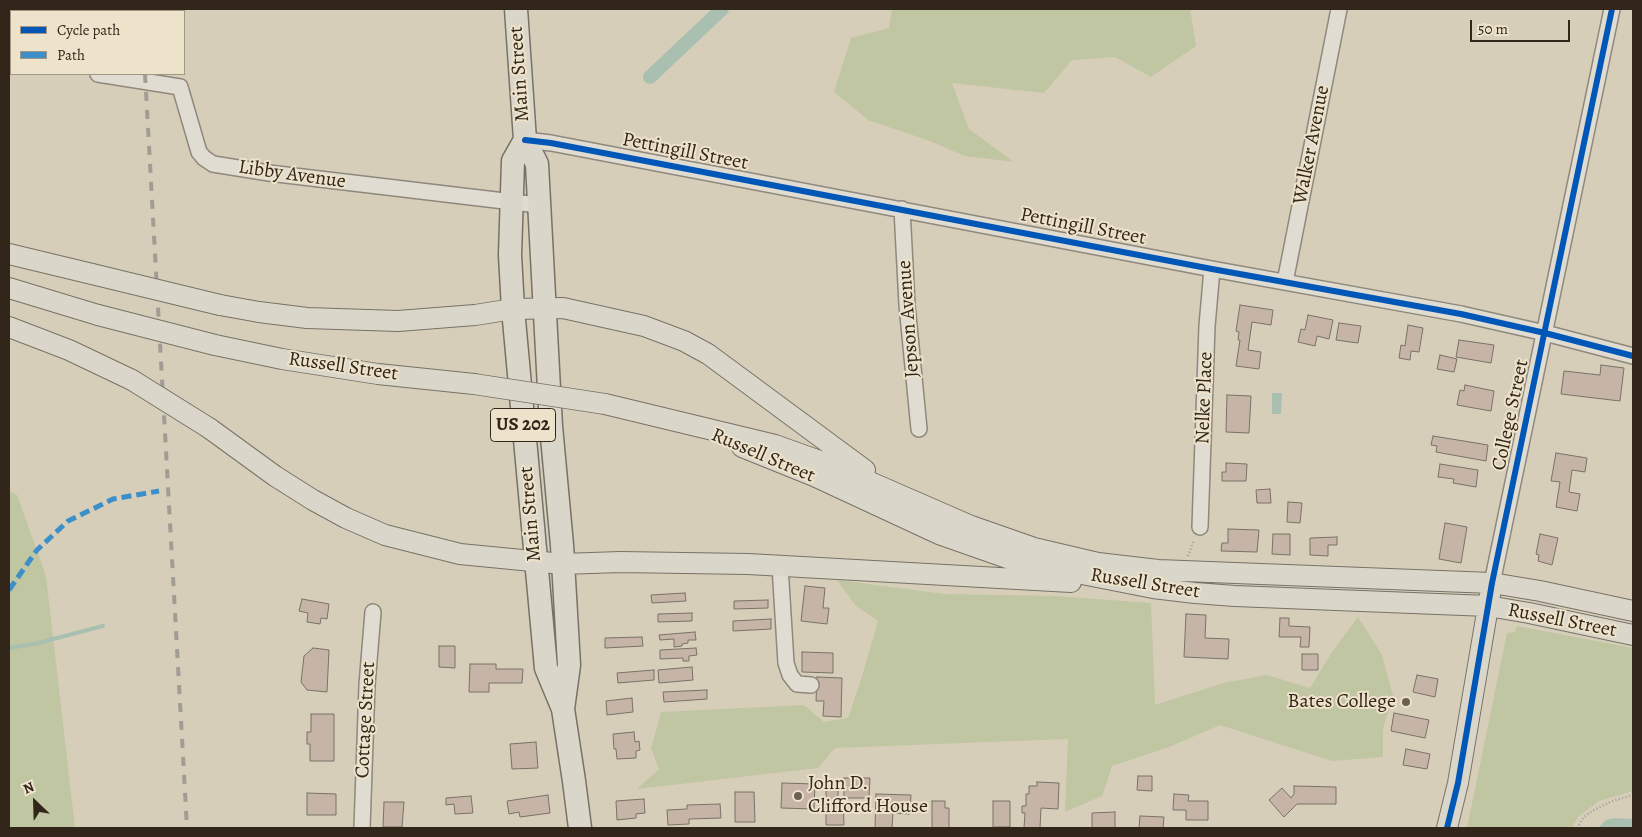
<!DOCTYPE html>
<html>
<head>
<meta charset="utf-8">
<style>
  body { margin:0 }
  #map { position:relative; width:1642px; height:837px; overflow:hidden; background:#d7ceba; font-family:Alegreya,serif }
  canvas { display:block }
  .frame { position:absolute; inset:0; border:10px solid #32251a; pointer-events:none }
  .legend { position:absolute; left:10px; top:10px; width:175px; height:65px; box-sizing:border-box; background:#ede2ca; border:1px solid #a29684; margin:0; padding:6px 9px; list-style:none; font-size:15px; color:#32251a }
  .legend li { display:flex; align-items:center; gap:10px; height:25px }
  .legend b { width:25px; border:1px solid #a29684 }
  .north { position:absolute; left:10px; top:777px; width:50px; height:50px; -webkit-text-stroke:4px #ede2ca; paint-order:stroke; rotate:336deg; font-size:14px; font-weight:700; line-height:20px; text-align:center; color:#32251a }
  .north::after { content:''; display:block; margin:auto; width:18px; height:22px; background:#32251a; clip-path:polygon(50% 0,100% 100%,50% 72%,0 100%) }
  .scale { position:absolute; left:1470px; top:20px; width:100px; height:22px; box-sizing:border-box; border:2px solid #32251a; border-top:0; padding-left:6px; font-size:15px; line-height:18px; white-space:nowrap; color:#32251a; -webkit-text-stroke:4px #ede2ca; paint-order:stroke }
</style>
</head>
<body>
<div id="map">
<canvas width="1642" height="837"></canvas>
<div class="frame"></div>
<ul class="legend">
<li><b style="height:6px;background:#0057b8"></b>Cycle path</li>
<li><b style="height:6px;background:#3c8fc9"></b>Path</li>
</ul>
<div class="north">N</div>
<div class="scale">50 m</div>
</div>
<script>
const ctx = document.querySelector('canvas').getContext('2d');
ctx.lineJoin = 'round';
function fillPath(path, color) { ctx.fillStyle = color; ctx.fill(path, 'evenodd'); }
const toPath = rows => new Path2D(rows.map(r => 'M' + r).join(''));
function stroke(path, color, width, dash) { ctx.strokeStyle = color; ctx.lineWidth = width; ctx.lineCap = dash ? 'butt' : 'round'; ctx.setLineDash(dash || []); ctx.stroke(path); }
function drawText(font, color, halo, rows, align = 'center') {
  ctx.font = font + ' Alegreya,serif'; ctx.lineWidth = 4; ctx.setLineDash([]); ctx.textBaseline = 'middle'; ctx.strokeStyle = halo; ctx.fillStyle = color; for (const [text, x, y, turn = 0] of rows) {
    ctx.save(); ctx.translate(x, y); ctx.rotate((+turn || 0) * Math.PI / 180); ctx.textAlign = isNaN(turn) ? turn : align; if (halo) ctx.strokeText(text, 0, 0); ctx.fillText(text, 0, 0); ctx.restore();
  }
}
fillPath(toPath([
  [892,9,1190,9,1196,46,1151,77,1115,57,1072,60,1044,93,952,83,969,129,1014,162,965,156,927,140,868,120,834,92,851,38,889,28],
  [9,491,17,495,46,576,75,828,9,828],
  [837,580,944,594,1056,596,1151,603,1155,705,1223,683,1267,675,1310,688,1332,652,1358,617,1382,655,1393,696,1383,729,1383,757,1332,761,1220,725,1169,747,1112,766,1102,796,1065,812,1068,739,835,748,818,768,637,789,659,769,651,748,661,712,804,705,824,722,848,718,863,673,878,621,856,606],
  [1517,626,1633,648,1633,791,1599,801,1579,816,1571,828,1467,828,1507,633,1515,632]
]), '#c0c5a2');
fillPath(toPath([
  [1272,393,1282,393,1281,414,1272,414],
  [1614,818,1633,819,1633,828,1598,828,1606,820]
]), '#a9bfb0');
stroke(toPath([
  [9,648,34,644,103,626]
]), '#a9bfb0', 4);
stroke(toPath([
  [650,77,722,9]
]), '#a9bfb0', 14);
const building = toPath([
  [1240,305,1273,310,1271,325,1252,322,1248,350,1261,352,1259,369,1236,366,1240,340,1238,340,1239,332,1236,331,1240,305],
  [1308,315,1333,320,1329,339,1317,336,1315,346,1298,342,1301,329,1305,330,1308,315],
  [1339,323,1361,326,1358,343,1336,340,1339,323],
  [1408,325,1423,328,1419,352,1411,351,1410,360,1399,358,1401,345,1405,346,1408,325],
  [1459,340,1494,345,1491,363,1456,357,1459,340],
  [1440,355,1457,359,1454,372,1437,369,1440,355],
  [1601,365,1624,368,1620,401,1561,394,1564,371,1600,375,1601,365],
  [1465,385,1494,391,1491,411,1457,405,1460,390,1464,391,1465,385],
  [1227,395,1251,396,1249,433,1226,432,1227,395],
  [1433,436,1488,445,1486,461,1436,452,1437,446,1431,445,1433,436],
  [1556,453,1587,458,1585,472,1572,470,1569,492,1580,494,1577,511,1556,507,1560,482,1551,481,1556,453],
  [1226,463,1247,464,1246,481,1222,481,1222,472,1226,472,1226,463],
  [1440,464,1478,470,1476,487,1453,483,1454,479,1438,477,1440,464],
  [1270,489,1271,503,1257,503,1256,490,1270,489],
  [1288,502,1302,503,1300,523,1287,522,1288,502],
  [1445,523,1467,527,1461,563,1439,559,1445,523],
  [1228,529,1259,530,1257,552,1221,551,1222,543,1228,543,1228,529],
  [1273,534,1290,534,1290,555,1272,554,1273,534],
  [1540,534,1558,538,1552,565,1538,561,1539,555,1536,554,1540,534],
  [1337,537,1337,545,1328,545,1328,556,1310,555,1310,538,1337,537],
  [805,586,825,588,823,608,829,608,827,624,801,621,805,586],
  [685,593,686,601,652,603,651,595,685,593],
  [302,599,329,604,327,619,321,618,320,624,307,622,308,613,299,611,302,599],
  [768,600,768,608,734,609,734,601,768,600],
  [692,613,692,621,658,622,658,614,692,613],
  [1186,614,1206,615,1205,638,1229,639,1228,659,1184,657,1186,614],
  [1280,618,1289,618,1289,626,1310,627,1309,647,1300,647,1301,637,1279,637,1280,618],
  [771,619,771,629,733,631,733,621,771,619],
  [695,632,696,640,688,640,688,643,682,644,682,646,674,647,674,639,660,640,659,635,695,632],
  [642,637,643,646,605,648,605,638,642,637],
  [439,646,455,646,455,668,439,667,439,646],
  [313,648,329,650,327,692,307,690,301,682,304,656,313,648],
  [696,648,697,655,689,656,689,661,683,661,683,658,660,659,660,650,696,648],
  [802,652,833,653,833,673,802,672,802,652],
  [1302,654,1318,654,1318,670,1302,670,1302,654],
  [470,664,496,664,496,669,523,669,522,683,489,683,489,692,469,692,470,664],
  [692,667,693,680,659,683,658,670,692,667],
  [654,670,654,680,618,683,617,673,654,670],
  [1417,675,1438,679,1435,697,1413,692,1417,675],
  [817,677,842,678,841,717,823,716,824,701,816,701,817,677],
  [707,690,707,699,664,702,663,692,707,690],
  [632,698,633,712,607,715,606,701,632,698],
  [1394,713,1429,720,1425,738,1391,731,1394,713],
  [311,714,334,714,334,761,310,761,310,744,307,744,307,732,311,732,311,714],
  [634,732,635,742,639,741,640,750,636,751,636,758,617,759,616,749,614,749,613,734,634,732],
  [536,742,538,768,512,769,510,744,536,742],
  [1406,749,1430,754,1427,769,1403,765,1406,749],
  [1138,776,1152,776,1152,791,1137,790,1138,776],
  [844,778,870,778,869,798,844,798,844,778],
  [1037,782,1059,783,1058,809,1041,808,1040,828,1024,828,1025,813,1022,813,1022,806,1026,806,1026,794,1029,794,1029,786,1037,786,1037,782],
  [782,783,815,784,814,809,781,808,782,783],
  [826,786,838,786,838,801,843,801,844,825,826,825,826,786],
  [1294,786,1336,787,1336,804,1297,804,1284,817,1269,800,1282,788,1291,798,1294,794,1294,786],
  [735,792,754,792,755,822,735,822,735,792],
  [307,793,336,794,336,815,307,815,307,793],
  [876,794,911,795,910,814,893,813,892,828,875,828,876,794],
  [1174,794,1189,795,1188,801,1208,801,1208,820,1186,820,1186,810,1173,810,1174,794],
  [548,795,550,813,520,817,519,812,509,814,507,801,548,795],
  [471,796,473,813,455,814,454,804,446,805,446,798,471,796],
  [644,799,645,813,636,814,636,818,617,820,616,801,644,799],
  [932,801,945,801,945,808,949,808,949,828,932,828,932,801],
  [993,801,1010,801,1010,827,993,827,993,801],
  [384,802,404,802,402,827,383,827,384,802],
  [720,804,721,818,689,819,689,824,668,825,667,810,687,809,687,805,720,804],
  [1115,812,1115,828,1092,828,1092,813,1115,812],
  [1140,816,1164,817,1163,828,1139,828,1140,816]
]);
fillPath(building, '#c6b5a7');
stroke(building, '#787266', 1);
const minor = toPath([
  [9,59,11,59],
  [98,74,180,87,199,152,204,158,213,164,269,173,538,205],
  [525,140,551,143,1212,269,1461,314,1545,333,1633,356],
  [902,209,907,305,919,429],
  [1285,282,1339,9],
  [1200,527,1207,326,1212,269],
  [780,566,786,663,790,675,797,684,811,685],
  [1492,583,1612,9],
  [362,828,367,685,373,612]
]);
const major = toPath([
  [9,254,92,274],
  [9,288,98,315],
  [220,305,259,312,307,318,398,321,475,315,513,309,563,308,644,326,684,341,708,354,865,470],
  [9,327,69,350,132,380],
  [215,345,282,359,378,374,474,384],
  [605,404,775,445,831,465,971,526,1034,548,1098,563,1158,570,1492,583,1540,591,1633,611],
  [209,428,275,476,313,500,346,518,385,535,460,554,563,564,620,562,748,564,1071,582],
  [742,447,814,476,939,534,1016,561,1153,588,1195,593,1235,596,1488,606,1529,613,1633,635],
  [1447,828,1458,783,1490,595]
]);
const highway = toPath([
  [516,9,525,140,537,164,551,426,562,545,569,665,563,709],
  [525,140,513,161,510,255,513,309,546,668,563,709,574,781,580,828]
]);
stroke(minor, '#8f887c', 18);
stroke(major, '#787266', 22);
stroke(highway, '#787266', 25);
stroke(toPath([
  [1188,556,1194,540],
  [1577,828,1583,818,1592,811,1612,801,1633,795]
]), '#a19d95', 2.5, [1, 2.5]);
stroke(minor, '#e0dcd1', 15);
stroke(major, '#dad6ca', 20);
stroke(highway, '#dad6ca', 22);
stroke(toPath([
  [142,9,142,11],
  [145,74,187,828]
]), '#a19d95', 4, [9, 9]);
const majorBridge = toPath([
  [92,274,220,305],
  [98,315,215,345],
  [132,380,209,428],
  [474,384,605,404]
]);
stroke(majorBridge, '#787266', 22, []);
stroke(majorBridge, '#dad6ca', 20);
stroke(toPath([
  [9,590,37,550,68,521,113,499,159,491]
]), '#3c8fc9', 5, [10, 5]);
stroke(toPath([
  [525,140,551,143,1212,269,1461,314,1545,333,1633,356],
  [1447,828,1458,783,1492,583,1612,9]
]), '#0057b8', 6);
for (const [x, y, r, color] of [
  [1406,702,5,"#6c6052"],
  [798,796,5,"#6c6052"]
]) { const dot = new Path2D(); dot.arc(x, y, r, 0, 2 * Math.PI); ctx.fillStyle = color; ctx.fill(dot); stroke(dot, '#ede2ca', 2); }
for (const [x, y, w] of [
  [523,425,65]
]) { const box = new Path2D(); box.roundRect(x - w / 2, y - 16.5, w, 33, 4); ctx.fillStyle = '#ede2ca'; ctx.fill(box); stroke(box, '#32251a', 1); }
drawText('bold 19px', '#32251a', null, [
  ["US 202",523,425]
]);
drawText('20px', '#32251a', '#ede2ca', [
  ["Main Street",520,74,-94],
  ["Walker Avenue",1312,145,-79],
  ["Pettingill Street",685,152,11],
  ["Libby Avenue",292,175,8],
  ["Pettingill Street",1083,227,11],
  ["Jepson Avenue",909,319,-94],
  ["Russell Street",343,367,8],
  ["Nelke Place",1205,398,-88],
  ["College Street",1511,415,-78],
  ["Russell Street",763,456,23],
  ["Main Street",531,514,-95],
  ["Russell Street",1145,584,9],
  ["Russell Street",1562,621,11],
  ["Cottage Street",366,720,-87]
]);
drawText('20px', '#32251a', '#ede2ca', [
  ["Bates College",1396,702],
  ["John D.",808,784,"left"],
  ["Clifford House",808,807,"left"]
], 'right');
</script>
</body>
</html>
